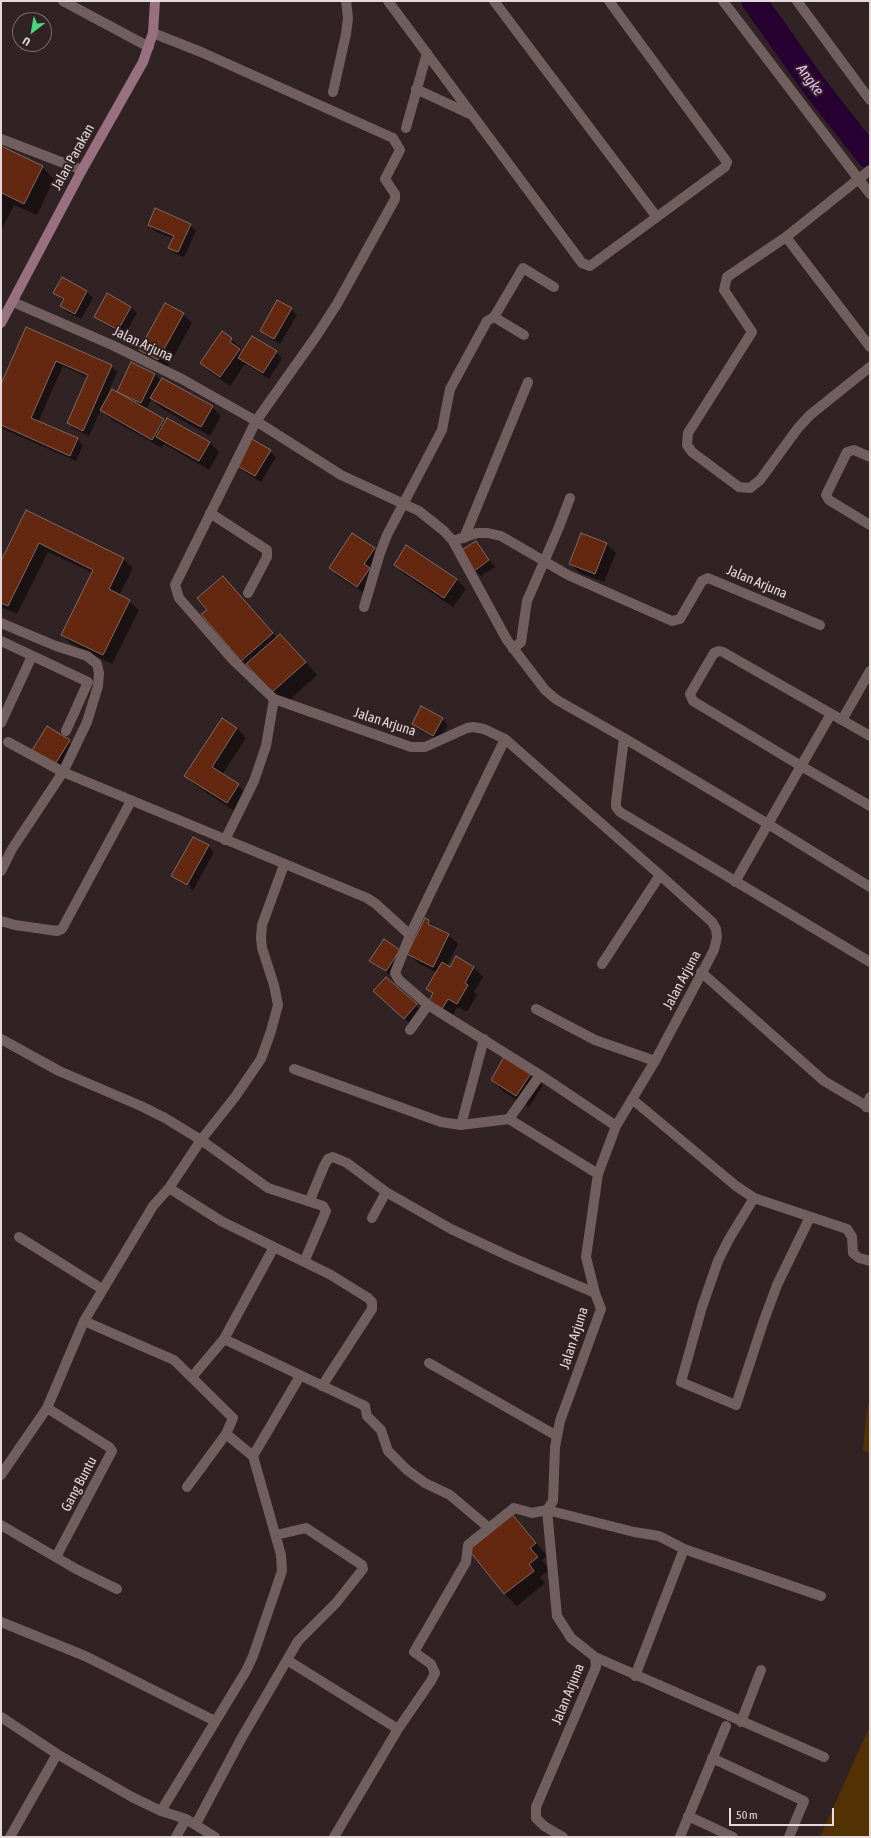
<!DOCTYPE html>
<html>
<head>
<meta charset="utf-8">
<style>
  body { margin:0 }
  #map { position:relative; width:871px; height:1838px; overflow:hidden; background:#312223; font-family:"Asap Condensed",sans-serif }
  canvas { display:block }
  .frame { position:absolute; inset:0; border:2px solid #e5dadb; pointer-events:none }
  .north { position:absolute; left:12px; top:12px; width:40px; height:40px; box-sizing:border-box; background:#312223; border:1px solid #796c6d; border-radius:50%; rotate:211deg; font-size:11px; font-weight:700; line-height:16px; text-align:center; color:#e5dadb }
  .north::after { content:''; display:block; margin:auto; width:14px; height:18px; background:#49d778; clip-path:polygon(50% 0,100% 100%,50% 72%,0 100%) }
  .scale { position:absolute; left:729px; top:1808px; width:105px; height:18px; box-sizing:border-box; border:2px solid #e5dadb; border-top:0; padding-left:5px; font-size:12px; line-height:14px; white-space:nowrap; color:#e5dadb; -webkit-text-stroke:3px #312223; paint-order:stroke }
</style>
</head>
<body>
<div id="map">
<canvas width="871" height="1838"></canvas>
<div class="frame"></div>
<div class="north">U</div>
<div class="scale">50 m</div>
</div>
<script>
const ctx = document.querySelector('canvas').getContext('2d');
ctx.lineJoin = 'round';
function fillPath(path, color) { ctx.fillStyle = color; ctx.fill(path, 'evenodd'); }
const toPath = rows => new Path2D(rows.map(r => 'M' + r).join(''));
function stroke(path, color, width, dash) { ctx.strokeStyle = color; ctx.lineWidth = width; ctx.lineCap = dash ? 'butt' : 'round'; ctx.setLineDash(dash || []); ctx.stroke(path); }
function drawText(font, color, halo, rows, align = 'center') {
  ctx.font = font + ' "Asap Condensed",sans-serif'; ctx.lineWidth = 4; ctx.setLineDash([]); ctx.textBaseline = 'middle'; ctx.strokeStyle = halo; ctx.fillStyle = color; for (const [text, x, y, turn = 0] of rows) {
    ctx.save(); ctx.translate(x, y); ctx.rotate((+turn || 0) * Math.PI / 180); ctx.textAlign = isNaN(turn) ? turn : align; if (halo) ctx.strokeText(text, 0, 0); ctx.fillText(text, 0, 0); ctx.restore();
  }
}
fillPath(toPath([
  [870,1397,870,1454,863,1450,866,1416],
  [870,1726,870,1837,820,1837,863,1741]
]), '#523103');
fillPath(toPath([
  [1,147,42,167,54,179,37,215,14,205,1,231],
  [149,225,190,225,196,231,184,257,176,254,170,248,174,239,155,231],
  [62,278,87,292,93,298,81,319,67,312,61,306,64,301,54,293],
  [131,307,137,313,124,335,101,322,95,316],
  [291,309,297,315,280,344,267,336,261,330],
  [183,314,192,323,167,368,149,359,140,349],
  [27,328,111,366,117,372,104,403,105,404,122,396,118,392,155,374,161,381,212,407,221,416,210,436,161,408,152,399,147,408,140,405,140,406,166,423,168,419,210,443,219,452,209,470,164,444,162,448,111,419,101,409,89,436,74,429,68,423,88,378,63,366,38,422,77,439,83,445,76,461,1,428,1,386],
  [222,332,241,348,240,350,242,353,276,352,282,358,269,379,245,364,230,386,210,372,201,363],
  [270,451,276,457,261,482,242,470,236,464],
  [27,511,123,559,133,568,119,596,129,601,139,610,112,664,72,644,62,635,93,573,48,552,17,614,1,607,1,563],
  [476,542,495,567,481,576,475,570],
  [606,544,616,553,604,582,580,573,570,563],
  [374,548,383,558,373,573,378,578,367,595,339,577,330,568],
  [395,565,456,579,466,589,453,607,404,574],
  [223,577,277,638,293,648,317,675,285,704,242,660,208,610],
  [442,719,448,725,439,741,419,730,413,724],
  [48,727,75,747,60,771,38,758],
  [237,728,246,738,222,775,238,785,247,794,236,812,195,785,186,776],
  [208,846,214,852,193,890,179,882,173,876],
  [178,879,191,886,190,888,178,881],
  [426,919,438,930,448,935,458,944,447,966,450,968,474,968,483,977,474,992,477,995,467,1012,457,1007,452,1017,439,1010,433,995,427,989,437,973,418,963,409,954],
  [400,950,393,977,371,960],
  [386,978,422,1011,410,1024,380,997],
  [531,1073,543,1085,529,1107,504,1092,492,1080],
  [512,1515,547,1556,542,1560,549,1570,540,1577,545,1583,517,1606,505,1594,469,1549]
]), '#0007');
stroke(toPath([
  [754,1,815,87,869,156]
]), '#260131', 25);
const building = toPath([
  [1,146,43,166,24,204,2,193,1,194,1,146],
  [155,208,191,224,178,252,168,248,174,236,148,225,155,208],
  [62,277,87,291,75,314,60,306,64,299,53,293,62,277],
  [107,293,131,307,118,330,94,317,107,293],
  [277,300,292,308,274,339,260,331,277,300],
  [165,303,184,313,158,360,139,350,165,303],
  [26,327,112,365,83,431,67,423,88,375,56,361,31,418,78,438,70,456,1,425,1,384,26,327],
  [222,331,232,338,230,342,240,349,220,377,200,363,222,331],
  [252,336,277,351,263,373,238,358,252,336],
  [131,362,155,374,141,403,117,392,131,362],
  [162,378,213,406,201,427,150,398,162,378],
  [112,389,164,419,152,440,100,410,112,389],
  [167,418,210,442,199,461,156,437,167,418],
  [250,438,271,450,255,476,234,464,250,438],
  [26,510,124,558,109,589,130,600,103,655,61,635,93,570,39,543,8,606,1,603,1,561,26,510],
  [352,533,375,548,364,564,370,568,357,587,329,568,352,533],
  [581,533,607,543,595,574,569,564,581,533],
  [476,541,489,560,474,571,460,551,476,541],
  [406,545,457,579,444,598,394,565,406,545],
  [223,576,273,633,241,661,201,614,207,610,197,598,223,576],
  [280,634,306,662,272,692,246,664,280,634],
  [421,706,443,718,433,736,412,724,421,706],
  [222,718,237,728,212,767,239,784,227,803,184,776,222,718],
  [47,726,70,740,54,766,31,752,47,726],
  [193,837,209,845,187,885,171,876,193,837],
  [425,918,429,920,428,924,449,934,433,967,407,954,425,918],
  [384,939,400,950,386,971,369,961,384,939],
  [456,956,474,967,465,983,468,985,457,1004,448,999,442,1009,429,1001,433,993,426,989,442,962,450,967,456,956],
  [386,977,417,1004,404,1019,373,991,386,977],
  [505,1055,532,1072,516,1096,491,1080,505,1055],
  [512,1514,536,1543,530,1548,538,1557,529,1564,534,1571,504,1594,468,1549,512,1514]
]);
fillPath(building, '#64270f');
stroke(building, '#7d6b65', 1);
stroke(toPath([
  [63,1,149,47],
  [388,1,582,263,590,266,725,167,727,162,609,1],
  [494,1,656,216],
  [723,1,870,194],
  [797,1,870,100],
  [153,33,201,52,393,138,400,150,385,179,395,194,395,199,337,304,317,335,256,421,175,585,179,598,233,660,274,699,411,747,425,747,467,728,473,727,484,729,505,739,660,875,712,922,716,929,717,937,714,950,655,1061,616,1126,598,1174,586,1257,595,1293,601,1309,560,1421,555,1447,553,1501,547,1510,557,1616,571,1638,595,1657,596,1667,536,1807,536,1818,544,1826,563,1837],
  [416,89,472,115],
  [333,92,346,34,348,18,346,1],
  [406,128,427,53],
  [1,139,82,170],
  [870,170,786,237,727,277,724,290,752,332,688,433,687,445,692,452,739,487,750,488,760,480,798,428,810,415,870,367],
  [786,237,870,347],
  [13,302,112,345,182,379,256,421,341,475,419,511,444,531,453,541,507,640,545,690,557,700,624,738,768,824,870,887],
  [494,317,523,268,554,287],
  [870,457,854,450,847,452,826,495,829,500,870,525],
  [210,513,267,550,267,557,248,593],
  [464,538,528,382],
  [453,541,477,533,488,533,501,536,568,575,672,621,680,619,702,581,708,578,820,625],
  [364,607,380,553,387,535,442,430,450,389,487,321,494,317,524,335],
  [1,623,56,646,87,656,97,664,99,673,98,686,87,722,63,772,12,849,1,871],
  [1,641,88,682,66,731],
  [513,649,521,642,527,601,559,527,570,498],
  [831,714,801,766,693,701,690,694,714,653,719,651,723,652,870,736],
  [842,720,870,671],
  [1,723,32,656],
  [624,738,616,802,616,807,620,812,870,962],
  [505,739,410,935,395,973,399,980,428,1005,540,1075,616,1126],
  [8,742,63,772,367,898,376,904,410,935],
  [225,840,254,781,266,746,274,699],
  [735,882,801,766,870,806],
  [1,921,15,925,57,931,62,929,131,801],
  [602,964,660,875],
  [701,972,824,1081,870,1108],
  [536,1009,595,1040,655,1061],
  [410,1030,428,1005],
  [1,1039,59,1071,141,1106,165,1118,201,1140,268,1188,323,1206,326,1211,304,1262],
  [294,1069,441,1122,461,1125,509,1119],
  [540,1075,509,1119,598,1174],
  [632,1099,736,1186,754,1198,847,1229,852,1237,853,1253,859,1258,870,1261],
  [866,1107,870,1097],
  [461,1125,484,1039],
  [169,1188,221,1221,331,1275,368,1298,372,1302,372,1309,322,1386],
  [754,1198,729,1239,718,1261,702,1307,681,1382,736,1405,763,1323,777,1285,810,1217],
  [310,1200,324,1166,328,1159,333,1157,347,1163,386,1192,451,1229,513,1258,595,1293],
  [372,1218,386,1192],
  [19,1237,102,1289],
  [84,1321,174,1360,233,1418,226,1434,187,1487],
  [224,1339,365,1406,367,1416,381,1430,388,1451,407,1470,425,1483,450,1495,489,1528],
  [429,1363,557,1436],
  [192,1377,224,1339,274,1247],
  [47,1408,109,1447,112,1451,56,1557],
  [253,1456,300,1376],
  [1,1475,47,1408,84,1321,153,1206,169,1188,201,1140,235,1097,261,1059,271,1031,278,1005,274,985,262,948,261,938,262,925,284,865],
  [1,1525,76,1569,117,1589],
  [1,1622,85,1656,215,1721],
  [595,1657,824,1757],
  [287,1660,398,1729],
  [635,1676,684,1549],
  [1,1717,57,1754,132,1797,161,1811,186,1819,215,1837],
  [741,1722,761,1670],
  [712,1758,804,1801,789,1837],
  [161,1811,246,1671,253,1656,282,1571,281,1555,253,1456,226,1434],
  [688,1816,733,1837],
  [196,1824,241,1739,298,1641,336,1603,363,1569,362,1565,306,1528,276,1535],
  [10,1837,57,1754],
  [176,1837,186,1819],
  [334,1837,398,1729,431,1681,435,1673,431,1664,414,1652,466,1562,468,1545,514,1508,532,1513,547,1510,634,1532,659,1536,684,1549,821,1596],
  [680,1837,726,1726]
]), '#715f60', 10);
stroke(toPath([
  [1,323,82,170,143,62,153,33,155,1]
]), '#987080', 10);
drawText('14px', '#e5dadb', '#312223', [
  ["Jalan Parakan",73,157,-61],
  ["Jalan Arjuna",143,344,25],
  ["Jalan Arjuna",757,582,23],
  ["Jalan Arjuna",385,722,18],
  ["Jalan Arjuna",682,980,-62],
  ["Jalan Arjuna",574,1338,-72],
  ["Gang Buntu",79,1484,-62],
  ["Jalan Arjuna",568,1694,-68]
]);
drawText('italic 15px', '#ebbbfb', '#312223', [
  ["Angke",810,80,54]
]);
</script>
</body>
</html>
